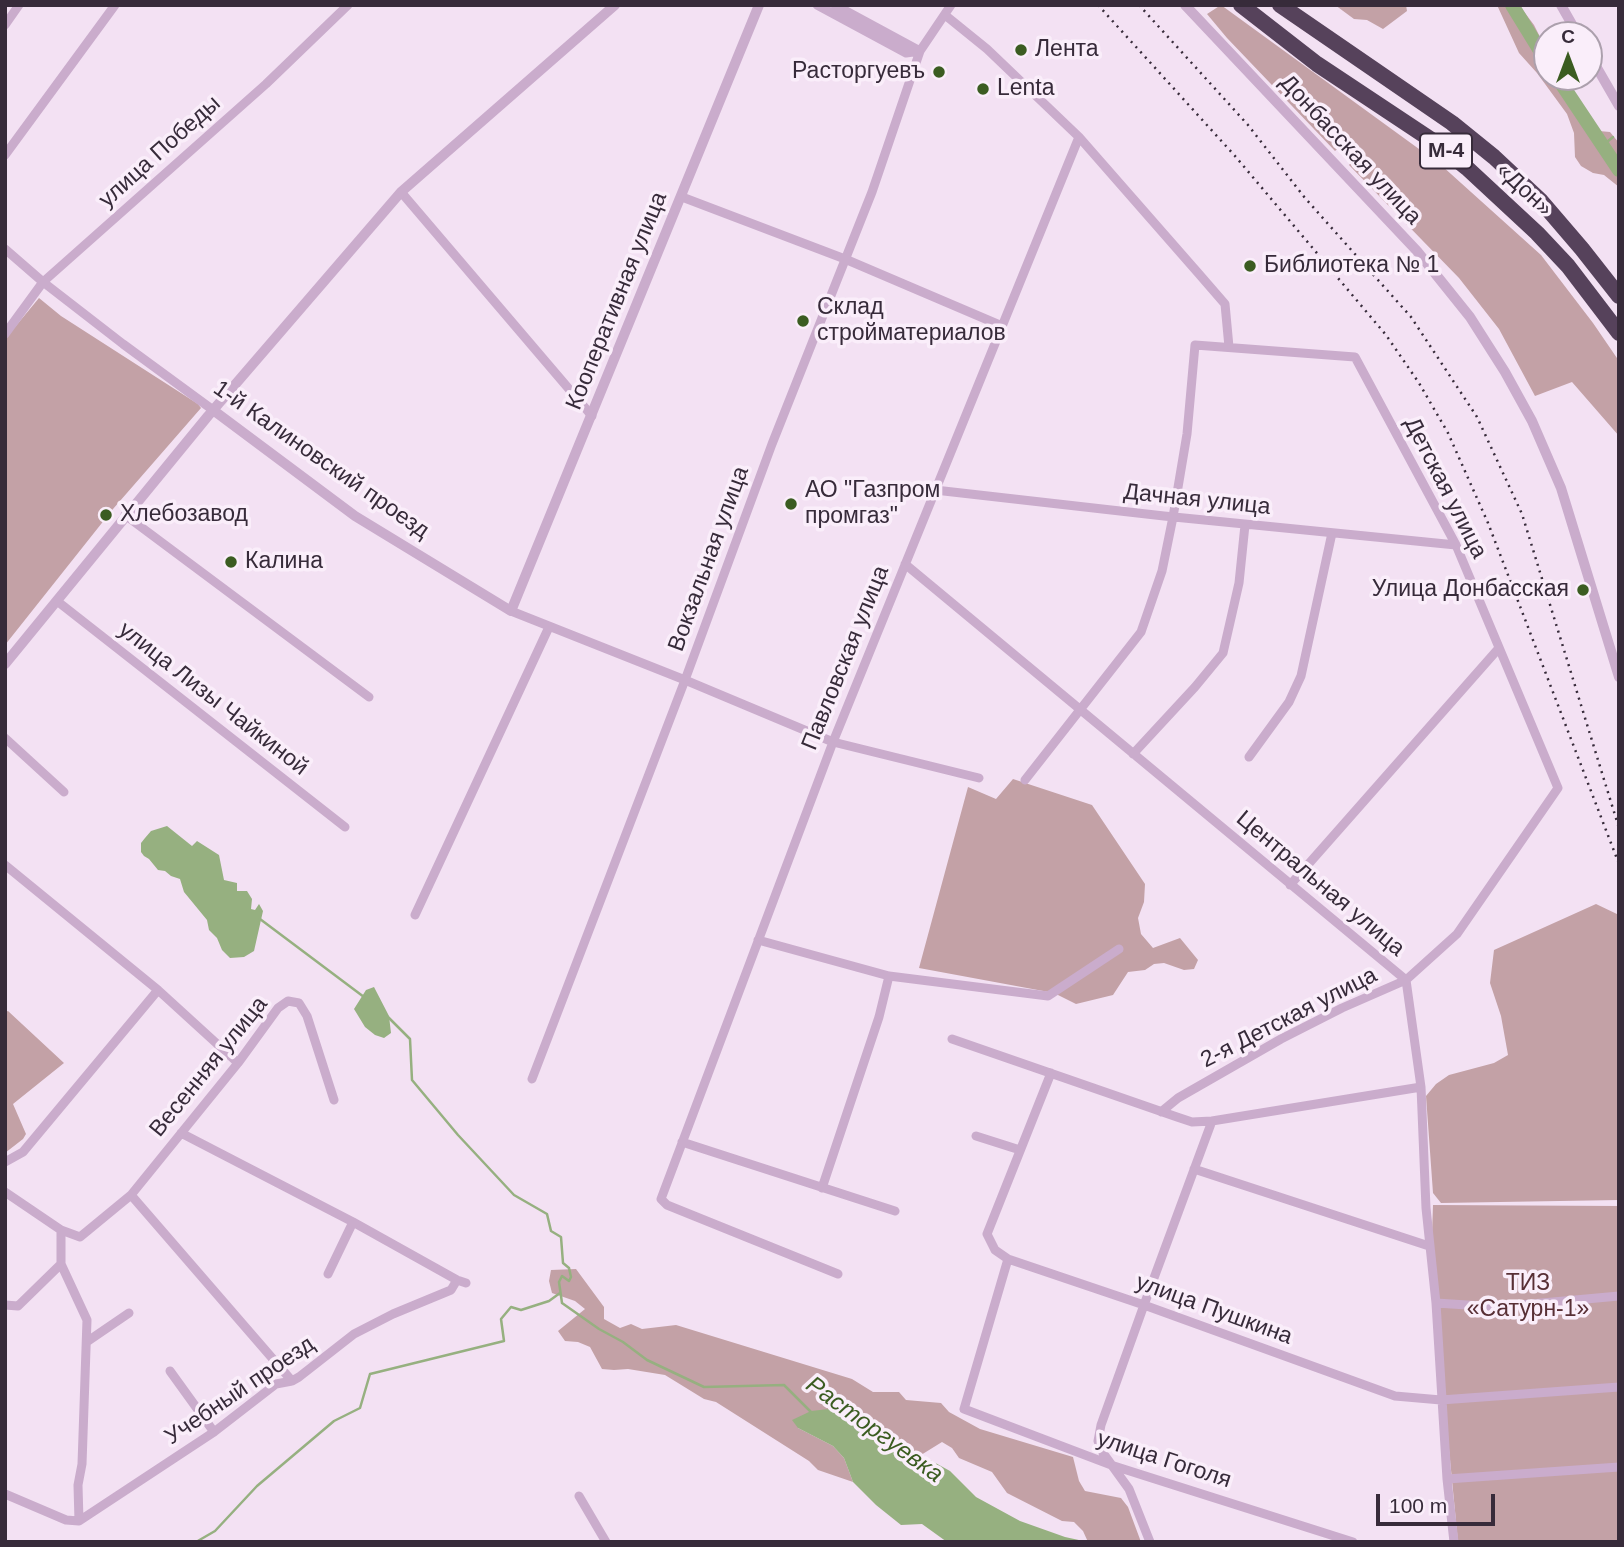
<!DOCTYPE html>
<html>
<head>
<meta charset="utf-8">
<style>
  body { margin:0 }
  #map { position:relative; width:1624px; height:1547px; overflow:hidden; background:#f3e1f3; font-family:Arial,sans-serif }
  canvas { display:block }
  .frame { position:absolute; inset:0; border:7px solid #372b3a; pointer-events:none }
  .north { position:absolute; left:1533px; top:21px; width:70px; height:70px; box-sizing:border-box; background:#faeefa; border:2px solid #aca0ad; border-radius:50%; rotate:0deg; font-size:19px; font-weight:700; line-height:28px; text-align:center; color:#372b3a }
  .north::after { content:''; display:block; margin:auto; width:24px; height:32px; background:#3b5c21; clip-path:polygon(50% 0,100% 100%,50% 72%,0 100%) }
  .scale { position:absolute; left:1376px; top:1494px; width:119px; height:32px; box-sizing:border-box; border:4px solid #372b3a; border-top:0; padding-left:9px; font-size:21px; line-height:24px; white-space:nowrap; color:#372b3a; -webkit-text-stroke:5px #faeefa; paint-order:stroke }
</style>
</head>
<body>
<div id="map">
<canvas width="1624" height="1547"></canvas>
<div class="frame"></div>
<div class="north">С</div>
<div class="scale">100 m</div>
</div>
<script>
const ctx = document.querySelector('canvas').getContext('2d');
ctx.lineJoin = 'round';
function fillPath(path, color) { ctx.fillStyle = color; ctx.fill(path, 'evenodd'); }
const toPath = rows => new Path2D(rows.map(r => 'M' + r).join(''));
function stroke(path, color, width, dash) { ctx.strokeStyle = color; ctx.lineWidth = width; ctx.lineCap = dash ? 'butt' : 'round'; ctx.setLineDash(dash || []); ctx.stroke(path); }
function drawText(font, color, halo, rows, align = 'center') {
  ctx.font = font + ' Arial,sans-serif'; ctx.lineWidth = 7; ctx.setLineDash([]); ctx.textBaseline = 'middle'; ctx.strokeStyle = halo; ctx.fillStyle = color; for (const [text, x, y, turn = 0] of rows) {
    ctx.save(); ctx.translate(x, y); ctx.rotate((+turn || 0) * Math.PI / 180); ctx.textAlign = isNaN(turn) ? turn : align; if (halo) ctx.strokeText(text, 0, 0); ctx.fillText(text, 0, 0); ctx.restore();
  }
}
fillPath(toPath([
  [1221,5,1441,165,1541,255,1593,323,1619,361,1619,436,1572,382,1535,396,1499,329,1459,278,1349,165,1361,151,1348,138,1335,151,1227,38,1207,14],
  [1335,5,1406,5,1407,11,1383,29,1367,20,1354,19],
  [1497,5,1519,5,1534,25,1547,51,1547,77,1563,77,1599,131,1610,132,1619,143,1619,187,1604,175,1593,173,1581,166,1575,157,1574,133,1567,114,1537,73,1519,53],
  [39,298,61,316,198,404,201,408,113,509,5,645,5,339],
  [1013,779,1092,805,1145,884,1144,902,1138,918,1141,934,1153,948,1180,938,1198,960,1194,969,1184,970,1164,963,1154,964,1145,970,1128,972,1113,995,1076,1004,1054,993,919,968,968,787,996,799],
  [1596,904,1619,915,1619,1200,1441,1203,1433,1193,1426,1096,1436,1084,1449,1075,1494,1063,1508,1055,1501,1016,1490,983,1494,950],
  [8,1011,64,1063,13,1104,26,1134,23,1139,5,1153,5,1012],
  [1433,1205,1619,1206,1619,1542,1458,1542,1445,1408,1432,1235],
  [576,1269,604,1307,604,1319,620,1328,631,1324,642,1329,676,1325,852,1379,873,1392,899,1392,906,1400,941,1403,949,1412,980,1429,1073,1457,1079,1481,1085,1491,1121,1498,1128,1507,1141,1542,1088,1542,1083,1531,1074,1522,1062,1521,1007,1493,992,1472,959,1458,952,1448,942,1442,921,1455,896,1450,866,1432,838,1408,798,1428,833,1446,844,1458,853,1482,818,1470,809,1461,716,1402,704,1399,665,1375,628,1369,614,1370,602,1369,590,1347,578,1342,565,1341,558,1331,585,1309,575,1301,552,1293,549,1281,551,1270]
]), '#c3a1a6');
fillPath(toPath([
  [167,826,192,846,197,841,219,855,224,880,237,883,237,891,247,891,252,899,251,909,255,910,259,904,263,911,254,951,244,957,230,958,222,950,217,938,209,930,207,920,184,892,180,879,171,876,165,871,158,870,149,859,144,856,141,852,141,843,145,838,151,831],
  [374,987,389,1016,391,1033,384,1038,375,1035,365,1027,354,1009,366,990],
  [838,1408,866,1432,896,1450,921,1455,950,1471,976,1497,1020,1521,1065,1537,1088,1542,947,1542,922,1524,901,1525,876,1505,853,1482,844,1458,833,1446,798,1428,792,1420,811,1411]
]), '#96b080');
stroke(toPath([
  [1602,146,1613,137],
  [260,919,364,997],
  [388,1017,410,1039,412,1080,458,1135,514,1195,547,1214,551,1231,561,1237,563,1263,569,1268,571,1277,569,1281,562,1276,559,1282,562,1303,599,1329,623,1342,647,1360,704,1387,784,1385,811,1412],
  [196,1542,215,1531,257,1486,334,1421,360,1408,370,1374,504,1341,501,1319,511,1307,521,1310,549,1301,560,1293]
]), '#96b080', 2.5);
stroke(toPath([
  [1512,5,1547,62],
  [1557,77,1619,170]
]), '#96b080', 14);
stroke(toPath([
  [817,5,906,53,920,51,951,5],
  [835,5,920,51],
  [945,15,987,49,1079,137,1199,274,1225,304,1229,347],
  [5,25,19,5],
  [5,155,115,5],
  [401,192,592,416],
  [682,197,845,259,1002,326],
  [5,249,43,282,123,344,213,410],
  [5,334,43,282,266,84,348,5],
  [935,490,1164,516,1456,545],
  [125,515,369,697],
  [905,564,1406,980,1421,1087,1426,1208,1436,1303,1447,1479,1454,1542],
  [57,601,345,827],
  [511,611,685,680,833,742,979,778],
  [5,738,64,792],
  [1133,754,1195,687,1223,653,1239,583,1245,525],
  [1249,757,1289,702,1301,676,1332,533],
  [1025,780,1141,632,1162,571,1173,517,1187,434,1195,345,1355,357,1456,545,1558,788,1457,934,1406,980,1342,1008,1281,1039,1178,1098,1161,1112],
  [5,865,158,990,238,1063],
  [1290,885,1499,648],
  [415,915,549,627],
  [758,940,889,976,1048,996,1119,949],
  [952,1039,1177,1117,1192,1122,1212,1121],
  [1051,1073,987,1234,995,1250,1008,1259,1144,1305,1395,1396,1441,1400,1619,1387],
  [532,1079,685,680,772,444,872,192,920,51],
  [181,1133,353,1222,457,1280,466,1283],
  [976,1136,1020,1150],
  [682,1142,895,1211],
  [5,1162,23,1152,158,990],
  [1194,1169,1429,1246],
  [822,1188,879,1017,889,976],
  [5,1192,61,1230,80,1237,131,1195,238,1063,278,1008,288,1001,299,1003,307,1016,334,1100],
  [131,1195,292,1381],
  [61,1230,61,1264,87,1320,82,1464,78,1485,79,1521],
  [1008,1259,964,1409,1114,1466,1353,1542],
  [328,1274,353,1222],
  [838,1274,667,1205,661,1199,833,742,1079,137],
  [1436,1303,1498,1307,1619,1296],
  [5,1305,18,1306,61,1264],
  [88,1341,129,1313],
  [170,1371,214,1432],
  [1447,1479,1619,1467],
  [5,1494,66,1520,79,1521,214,1432,276,1384,292,1381,299,1377,354,1334,393,1314,451,1290,457,1280],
  [579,1496,606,1542],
  [1150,1542,1129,1489,1103,1453,1098,1441,1101,1425,1144,1305,1212,1121,1421,1087]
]), '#caaccc', 9);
stroke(toPath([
  [1185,5,1417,251,1470,317,1505,372,1532,421,1561,488,1619,677],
  [1561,5,1578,35],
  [1589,54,1619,106],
  [213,410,355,516,511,611,759,5],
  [5,664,208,416,401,192,615,5]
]), '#caaccc', 10);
stroke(toPath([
  [1241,5,1317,64,1436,143,1467,168,1537,233,1568,266,1619,333],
  [1280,5,1452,123,1494,157,1540,200,1582,249,1619,296]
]), '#56425b', 16);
stroke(toPath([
  [1098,5,1235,156,1386,335,1419,383,1448,433,1488,523,1619,864],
  [1139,5,1248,125,1305,198,1411,317,1477,417,1522,514,1619,828]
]), '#372b3a', 2.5, [2, 5]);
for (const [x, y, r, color] of [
  [1021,50,7,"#3b5c21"],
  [939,72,7,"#3b5c21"],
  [983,89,7,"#3b5c21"],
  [1250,266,7,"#3b5c21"],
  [803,321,7,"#3b5c21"],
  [791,504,7,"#3b5c21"],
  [106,515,7,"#3b5c21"],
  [231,562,7,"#3b5c21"],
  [1583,590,7,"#3b5c21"]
]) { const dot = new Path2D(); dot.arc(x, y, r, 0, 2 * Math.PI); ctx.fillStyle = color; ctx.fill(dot); stroke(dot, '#faeefa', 2.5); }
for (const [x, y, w] of [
  [1446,151,52]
]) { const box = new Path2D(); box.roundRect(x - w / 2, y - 17.5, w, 35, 5); ctx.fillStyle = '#faeefa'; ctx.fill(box); stroke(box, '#372b3a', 2); }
drawText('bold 21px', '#372b3a', null, [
  ["М-4",1446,151]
]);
drawText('23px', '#372b3a', '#faeefa', [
  ["Лента",1035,50],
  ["Расторгуевъ",925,72,"right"],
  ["Lenta",997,89],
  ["Библиотека № 1",1264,266],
  ["Склад",817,308],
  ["стройматериалов",817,334],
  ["АО \"Газпром",805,491],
  ["промгаз\"",805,517],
  ["Хлебозавод",120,515],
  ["Калина",245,562],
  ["Улица Донбасская",1569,590,"right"]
], 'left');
drawText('23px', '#372b3a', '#faeefa', [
  ["Донбасская улица",1350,150,47],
  ["улица Победы",160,152,-42],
  ["«Дон»",1524,190,43],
  ["Кооперативная улица",617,301,-68],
  ["1-й Калиновский проезд",321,460,35],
  ["Детская улица",1445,488,63],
  ["Дачная улица",1197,500,6],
  ["Вокзальная улица",709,559,-70],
  ["Павловская улица",846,658,-68],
  ["улица Лизы Чайкиной",213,699,38],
  ["Центральная улица",1320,884,40],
  ["2-я Детская улица",1289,1018,-27],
  ["Весенняя улица",209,1067,-51],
  ["улица Пушкина",1214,1310,20],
  ["Учебный проезд",240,1391,-34],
  ["улица Гоголя",1164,1460,18]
]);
drawText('23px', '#582f35', '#faeefa', [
  ["ТИЗ",1528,1284],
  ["«Сатурн-1»",1528,1310]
]);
drawText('italic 24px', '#3b5c21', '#faeefa', [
  ["Расторгуевка",874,1430,36]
]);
</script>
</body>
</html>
